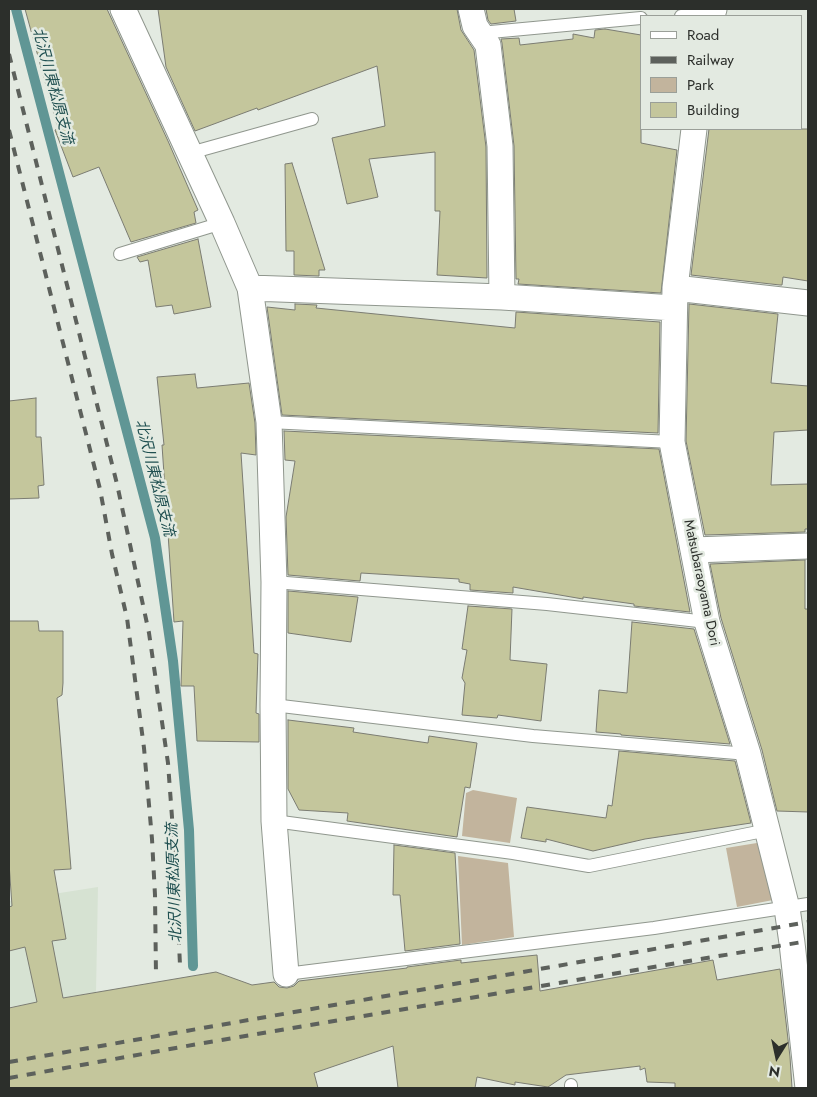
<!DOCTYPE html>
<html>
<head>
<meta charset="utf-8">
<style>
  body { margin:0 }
  #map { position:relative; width:817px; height:1097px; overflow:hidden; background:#e3eae1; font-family:Jost,sans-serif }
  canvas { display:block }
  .frame { position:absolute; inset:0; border:10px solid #2c2f2b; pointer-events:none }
  .legend { position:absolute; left:640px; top:15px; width:162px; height:115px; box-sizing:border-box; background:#e3eae1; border:1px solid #9a9f98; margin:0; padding:6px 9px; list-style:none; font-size:15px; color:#2c2f2b }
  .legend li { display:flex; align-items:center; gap:10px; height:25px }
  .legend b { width:25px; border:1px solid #9a9f98 }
  .north { position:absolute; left:752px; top:1032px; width:50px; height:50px; -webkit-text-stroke:4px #e3eae1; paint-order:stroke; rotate:190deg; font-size:14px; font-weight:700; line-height:20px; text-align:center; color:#2c2f2b }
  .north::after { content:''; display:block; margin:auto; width:18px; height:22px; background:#2c2f2b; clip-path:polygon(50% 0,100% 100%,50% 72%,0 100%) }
</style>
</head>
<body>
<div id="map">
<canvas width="817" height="1097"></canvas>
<div class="frame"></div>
<ul class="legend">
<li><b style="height:6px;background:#fff"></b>Road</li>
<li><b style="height:6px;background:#5d615c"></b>Railway</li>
<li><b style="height:14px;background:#c2b49d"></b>Park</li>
<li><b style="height:14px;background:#c4c69c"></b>Building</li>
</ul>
<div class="north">N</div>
</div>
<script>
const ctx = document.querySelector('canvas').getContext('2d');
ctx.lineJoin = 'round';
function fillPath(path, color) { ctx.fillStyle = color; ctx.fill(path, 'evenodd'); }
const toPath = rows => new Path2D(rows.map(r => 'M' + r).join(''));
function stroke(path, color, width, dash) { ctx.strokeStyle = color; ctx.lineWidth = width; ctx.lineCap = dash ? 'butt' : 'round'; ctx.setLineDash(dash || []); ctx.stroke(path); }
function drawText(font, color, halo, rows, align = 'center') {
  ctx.font = font + ' Jost,"Noto Sans JP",sans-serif'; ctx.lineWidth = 5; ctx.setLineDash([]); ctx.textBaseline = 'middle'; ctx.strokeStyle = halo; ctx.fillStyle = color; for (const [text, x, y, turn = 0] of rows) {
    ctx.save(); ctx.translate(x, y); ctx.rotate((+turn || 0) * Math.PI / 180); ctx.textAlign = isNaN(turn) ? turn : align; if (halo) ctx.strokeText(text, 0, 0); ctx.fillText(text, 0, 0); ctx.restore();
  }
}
fillPath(toPath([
  [98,887,96,992,9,1007,9,901]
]), '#d6e2d2');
fillPath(toPath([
  [473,790,517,798,510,843,462,836,466,793],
  [763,842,773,900,737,907,726,848],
  [458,856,508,863,514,937,462,945]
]), '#c2b49d');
stroke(toPath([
  [16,9,155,538,173,661,189,830,193,966]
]), '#609695', 10);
const building = toPath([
  [25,9,107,9,168,141,198,210,194,212,196,223,131,242,99,167,73,177,55,130,58,129,25,9],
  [158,9,457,9,461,30,474,50,486,147,487,278,437,275,440,211,435,211,435,152,369,159,378,197,347,204,332,138,385,126,377,66,258,110,257,108,195,131,166,67,158,9],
  [486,9,514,9,516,21,491,24,488,20,486,9],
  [605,29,641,35,641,143,677,150,661,293,518,284,519,279,516,279,514,146,502,43,501,39,519,38,520,45,573,39,573,34,594,38,595,30,605,29],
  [709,129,808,129,808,281,783,277,782,285,780,285,691,275,709,129],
  [292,163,325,270,319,270,319,276,294,275,294,251,286,251,285,164,292,163],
  [198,239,211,307,174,314,172,305,156,307,148,260,140,262,137,257,198,239],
  [295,304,317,305,316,308,515,328,516,312,660,322,658,433,282,415,267,307,295,310,295,304],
  [689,304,778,314,771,383,808,386,808,430,774,432,771,485,808,484,808,529,805,529,805,532,705,535,686,441,689,304],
  [195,374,197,388,249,383,255,423,256,455,241,453,254,653,258,654,256,713,259,714,259,742,197,741,194,686,181,686,183,621,174,622,162,445,164,445,157,377,195,374],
  [36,398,36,437,41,437,44,485,38,486,39,498,9,499,9,401,36,398],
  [284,431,659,449,690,612,634,606,634,604,583,597,583,599,513,587,513,593,470,590,470,584,459,582,459,579,361,573,360,581,288,575,286,517,295,461,285,460,284,431],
  [805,560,805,609,808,609,808,812,777,811,762,750,721,618,710,564,805,560],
  [288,591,358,597,351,642,288,633,288,591],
  [468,606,512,609,510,660,547,664,541,721,498,715,497,718,462,715,465,683,462,678,467,650,462,649,468,606],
  [9,621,38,621,39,631,63,631,63,683,62,695,57,698,71,869,54,870,66,939,52,941,63,998,216,972,252,985,274,982,279,987,287,988,294,986,299,981,407,968,407,967,461,960,461,963,537,955,540,991,713,960,717,980,780,969,790,1057,792,1088,675,1088,675,1083,647,1082,645,1068,640,1070,640,1066,566,1075,548,1087,515,1082,515,1085,477,1077,475,1088,398,1088,393,1046,314,1073,318,1088,9,1088,9,1008,37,1002,25,947,9,951,9,907,12,906,9,863,9,621],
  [632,622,694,629,730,744,621,735,621,734,596,732,599,690,627,693,632,622],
  [288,720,354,728,353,732,428,743,429,736,477,743,470,788,465,787,457,837,347,821,348,813,299,810,288,789,288,720],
  [619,751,735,761,751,823,645,839,593,851,546,839,546,842,521,838,527,807,606,818,608,805,612,806,619,751],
  [394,845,455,853,460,944,405,951,400,895,393,895,394,845]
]);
fillPath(building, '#c4c69c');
stroke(building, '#7b7c72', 1);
const lane = toPath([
  [681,16,713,15],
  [480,33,641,18],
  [190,153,312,119],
  [120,254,222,223],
  [269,422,672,442],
  [274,582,547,604,707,622],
  [273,705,533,736,748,754],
  [274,821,513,853,589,866,768,830],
  [286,974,654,928,808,904],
  [571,1088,571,1085]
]);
const street = toPath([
  [123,9,222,223,250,288,269,422,274,582,273,705,274,821,286,974],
  [471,9,475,26,488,45,500,146,502,297],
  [712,16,714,9],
  [694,129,675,288,672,442,707,622,748,754,787,908,792,943,808,1088],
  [250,288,502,297,674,308],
  [675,288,808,303],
  [693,550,808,546]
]);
stroke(lane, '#90978e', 14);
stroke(street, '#90978e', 27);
stroke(lane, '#fff', 12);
stroke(street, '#fff', 25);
stroke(toPath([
  [9,54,117,484,149,633,168,763,175,858,180,965],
  [9,130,100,489,112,554,127,618,144,748,152,839,155,895,156,976],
  [9,1062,808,922],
  [9,1078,198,1044,808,941]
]), '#5d615c', 4, [9, 9]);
drawText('14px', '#2c2f2b', '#e3eae1', [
  ["Matsubaraoyama Dori",701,583,78]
]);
drawText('italic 15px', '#1f4f50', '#e3eae1', [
  ["北沢川東松原支流",52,86,75],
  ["北沢川東松原支流",154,478,76],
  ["北沢川東松原支流",175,883,-92]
]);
</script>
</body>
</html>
